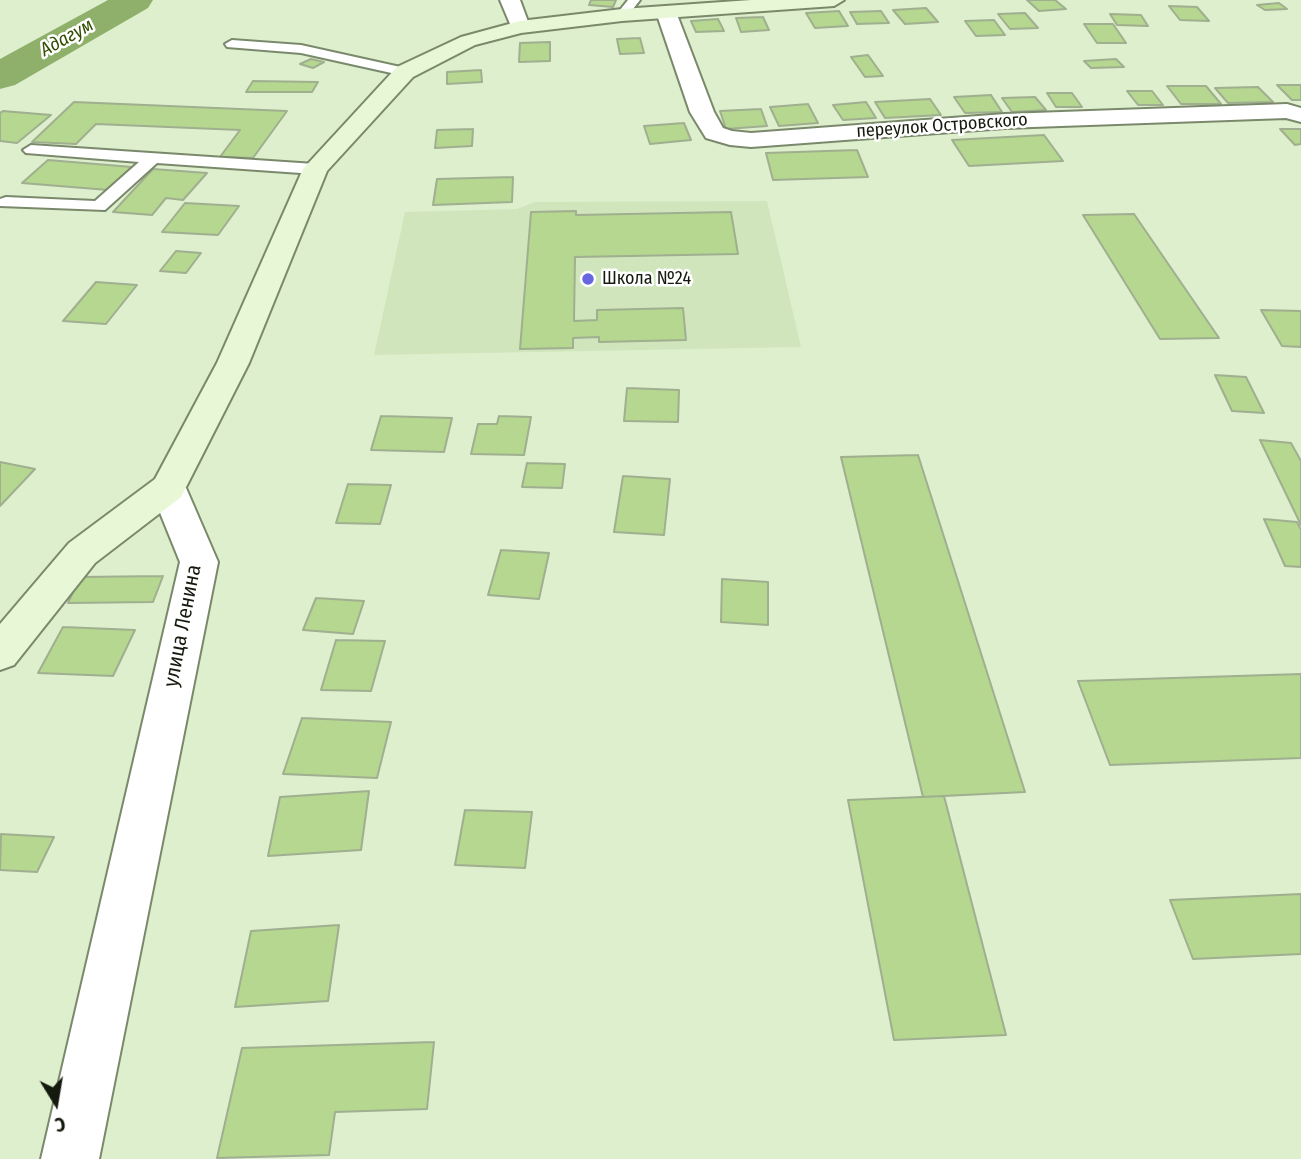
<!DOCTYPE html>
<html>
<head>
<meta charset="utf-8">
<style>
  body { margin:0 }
  #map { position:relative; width:1301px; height:1159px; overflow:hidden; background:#deefcd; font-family:"Fira Sans Condensed",sans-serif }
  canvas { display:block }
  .north { position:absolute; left:21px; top:1068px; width:70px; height:70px; -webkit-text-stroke:5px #fff; paint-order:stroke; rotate:169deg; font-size:19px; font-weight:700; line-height:28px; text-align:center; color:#141a0e }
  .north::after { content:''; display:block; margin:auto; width:24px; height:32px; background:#141a0e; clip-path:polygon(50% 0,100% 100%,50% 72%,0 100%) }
</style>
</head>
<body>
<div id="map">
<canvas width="1301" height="1159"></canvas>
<div class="north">С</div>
</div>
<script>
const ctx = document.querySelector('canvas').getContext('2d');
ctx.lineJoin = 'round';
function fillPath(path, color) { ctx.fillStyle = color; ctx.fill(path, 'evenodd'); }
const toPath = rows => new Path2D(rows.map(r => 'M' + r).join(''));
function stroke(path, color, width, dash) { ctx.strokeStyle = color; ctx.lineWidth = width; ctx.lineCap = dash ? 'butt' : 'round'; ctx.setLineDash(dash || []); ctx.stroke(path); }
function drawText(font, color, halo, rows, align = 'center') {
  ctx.font = font + ' "Fira Sans Condensed",sans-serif'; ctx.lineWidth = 5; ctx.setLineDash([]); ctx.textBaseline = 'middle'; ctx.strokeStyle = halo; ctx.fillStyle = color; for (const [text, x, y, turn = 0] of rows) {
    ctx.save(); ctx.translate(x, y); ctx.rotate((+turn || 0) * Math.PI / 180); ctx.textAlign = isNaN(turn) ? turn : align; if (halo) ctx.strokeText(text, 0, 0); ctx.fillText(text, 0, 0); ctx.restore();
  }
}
fillPath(toPath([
  [767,201,801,347,374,355,405,212,517,209,535,202]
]), '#d1e5bd');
fillPath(toPath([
  [108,0,153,0,148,8,15,85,0,89,0,59,108,0]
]), '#8fb06b');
const building = toPath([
  [591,0,616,0,613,7,589,5,591,0],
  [1027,0,1055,0,1066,9,1039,11,1027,0],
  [1279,3,1287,9,1265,10,1257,5,1279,3],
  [1169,6,1197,7,1209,21,1180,20,1169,6],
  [926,8,938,22,905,24,893,10,926,8],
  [839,11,848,26,815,28,806,13,839,11],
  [881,11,889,23,857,24,850,12,881,11],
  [1025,13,1038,28,1010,29,998,14,1025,13],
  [1110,14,1141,15,1148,26,1117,25,1110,14],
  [763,17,769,30,741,32,736,18,763,17],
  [718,19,724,31,696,32,691,21,718,19],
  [994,20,1005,35,976,36,965,21,994,20],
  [1084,24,1113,24,1126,43,1097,43,1084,24],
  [640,38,644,53,620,54,617,39,640,38],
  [550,42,550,61,519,62,520,43,550,42],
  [868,55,883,76,865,77,851,57,868,55],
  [311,59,324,62,313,68,300,64,311,59],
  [1116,59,1124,67,1091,68,1084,61,1116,59],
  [481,70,482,82,447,84,447,72,481,70],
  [253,81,318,82,312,92,246,92,253,81],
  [1277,85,1301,85,1301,100,1292,100,1277,85],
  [1167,86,1206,86,1221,104,1181,104,1167,86],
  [1258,87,1273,102,1228,103,1215,88,1258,87],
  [1127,91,1152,91,1163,105,1138,105,1127,91],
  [1047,93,1072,93,1082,107,1056,107,1047,93],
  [991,95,1002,112,965,113,954,97,991,95],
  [1035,97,1046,110,1012,112,1002,98,1035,97],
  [930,99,941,115,885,118,875,102,930,99],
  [74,102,287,111,253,158,220,157,240,130,96,124,76,144,32,142,74,102],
  [866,102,876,118,843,120,833,105,866,102],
  [808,104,818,123,779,126,770,107,808,104],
  [761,109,767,126,726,129,720,111,761,109],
  [3,111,51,115,17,143,0,141,0,113,3,111],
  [684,123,691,140,650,144,644,126,684,123],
  [473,129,472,146,435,148,437,130,473,129],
  [1280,129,1301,129,1301,144,1295,145,1280,129],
  [1044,135,1063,161,969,166,952,140,1044,135],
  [857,150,868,177,773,180,766,153,857,150],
  [48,160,132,167,108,190,22,183,48,160],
  [153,169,207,173,183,200,166,198,152,215,113,212,153,169],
  [513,177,512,202,433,205,437,179,513,177],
  [185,203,239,206,218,235,162,232,185,203],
  [576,211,576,215,731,212,738,254,575,257,574,321,597,320,597,310,683,308,686,340,599,342,599,337,573,338,573,348,520,349,531,212,576,211],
  [1134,214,1219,338,1160,339,1083,215,1134,214],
  [176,251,201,253,186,273,160,271,176,251],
  [96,282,137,285,106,324,63,321,96,282],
  [1261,310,1301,311,1301,347,1282,346,1261,310],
  [1215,375,1246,377,1264,413,1232,411,1215,375],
  [627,388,679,390,678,422,624,421,627,388],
  [381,416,452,418,444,452,371,450,381,416],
  [499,416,531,417,524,455,471,454,478,424,497,424,499,416],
  [1260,440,1291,443,1301,461,1301,525,1260,440],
  [918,455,1025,792,923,797,841,457,918,455],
  [0,462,35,469,0,506,0,462],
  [527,463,565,464,562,488,522,487,527,463],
  [623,476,670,479,664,535,614,532,623,476],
  [348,484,391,485,380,524,336,523,348,484],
  [1264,519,1297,522,1301,530,1301,567,1285,566,1264,519],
  [501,550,549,553,539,599,488,595,501,550],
  [163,576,153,602,68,603,80,577,163,576],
  [722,579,768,582,768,625,721,622,722,579],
  [316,598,364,601,353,634,303,630,316,598],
  [63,627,135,630,113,676,38,673,63,627],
  [336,640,385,641,371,691,321,690,336,640],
  [1301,674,1301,758,1110,765,1078,681,1301,674],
  [302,718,391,722,377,778,283,774,302,718],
  [369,791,361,850,268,856,280,797,369,791],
  [944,796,1006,1035,894,1040,848,800,944,796],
  [465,810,532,812,525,868,455,865,465,810],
  [1,834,54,837,37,872,0,870,1,834],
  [1301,894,1301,954,1193,959,1170,900,1301,894],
  [339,925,328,1001,235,1007,251,931,339,925],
  [434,1042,427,1109,335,1112,329,1155,217,1158,242,1048,434,1042]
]);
fillPath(building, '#b5d790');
stroke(building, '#9faf8f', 2);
const lane = toPath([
  [628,0,640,0,626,18,618,18,616,15,628,0],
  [232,40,301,45,405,68,412,72,405,76,301,53,227,47,225,44,232,40],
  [31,145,315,164,323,169,315,174,157,163,105,210,0,206,0,199,6,197,95,201,139,162,26,153,23,150,31,145]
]);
const street = toPath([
  [500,0,520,0,530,27,527,31,513,31,500,0],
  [666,6,673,8,676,12,714,112,723,128,732,131,751,133,1005,114,1287,104,1301,108,1301,122,1286,118,1005,128,751,147,730,145,706,138,690,112,656,12,659,8,666,6],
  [168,475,181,479,186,488,218,562,99,1159,41,1159,180,562,150,488,155,479,168,475]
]);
const secondary = toPath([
  [751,0,844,0,834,6,622,21,521,33,475,45,413,77,327,171,249,363,181,497,95,563,14,665,0,670,0,624,69,543,155,479,217,363,303,169,397,67,461,37,520,21,622,9,751,0]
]);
stroke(lane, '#7a896b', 4);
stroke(street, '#7a896b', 4);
stroke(secondary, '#7a896b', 4);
fillPath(lane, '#fff');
fillPath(street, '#fff');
fillPath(secondary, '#e8f7d5');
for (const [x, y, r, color] of [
  [588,279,7,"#6666df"]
]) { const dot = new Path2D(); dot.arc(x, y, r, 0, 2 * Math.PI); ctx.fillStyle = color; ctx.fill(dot); stroke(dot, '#fff', 2.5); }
drawText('18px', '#141a0e', '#fff', [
  ["переулок Островского",942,126,-4]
]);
drawText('18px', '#141a0e', '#fff', [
  ["Школа №24",602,279]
], 'left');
drawText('italic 19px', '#314e00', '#fff', [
  ["Адагум",67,38,-29]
]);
drawText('21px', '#141a0e', '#fff', [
  ["улица Ленина",183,626,-79]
]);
</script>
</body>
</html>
